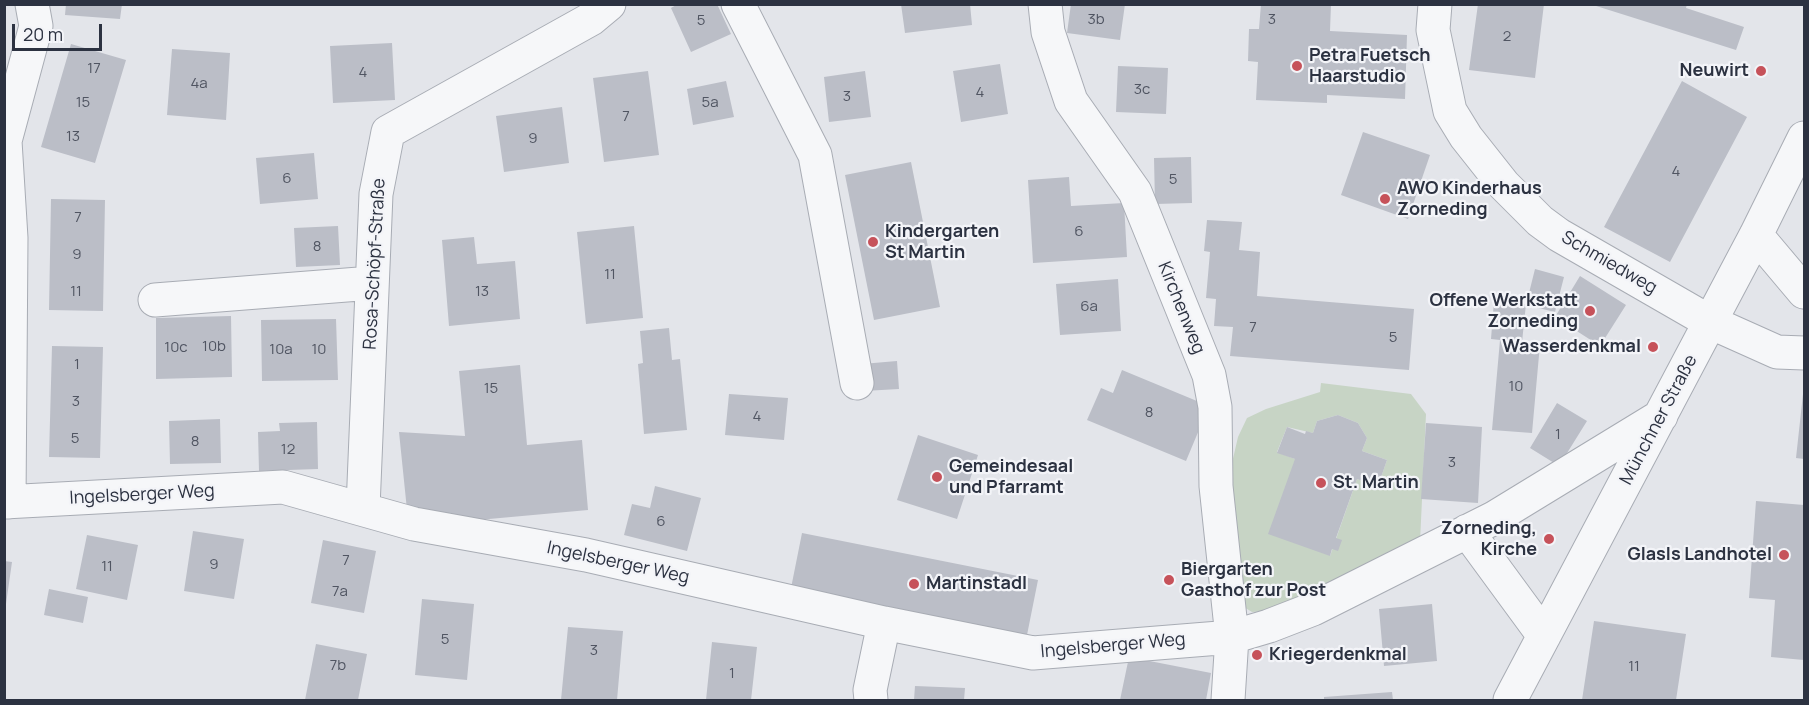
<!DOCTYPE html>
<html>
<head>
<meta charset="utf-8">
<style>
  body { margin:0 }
  #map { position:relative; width:1809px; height:705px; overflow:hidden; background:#e3e5ea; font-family:Manrope,sans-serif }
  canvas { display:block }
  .frame { position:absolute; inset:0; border:6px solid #2c3241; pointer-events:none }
  .scale { position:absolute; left:12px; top:24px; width:90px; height:27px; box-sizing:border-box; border:3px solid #2c3241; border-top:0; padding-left:8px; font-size:18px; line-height:21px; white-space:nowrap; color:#2c3241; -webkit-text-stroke:4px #f3f4f8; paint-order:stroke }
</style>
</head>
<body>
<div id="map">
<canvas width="1809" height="705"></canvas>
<div class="frame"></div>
<div class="scale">20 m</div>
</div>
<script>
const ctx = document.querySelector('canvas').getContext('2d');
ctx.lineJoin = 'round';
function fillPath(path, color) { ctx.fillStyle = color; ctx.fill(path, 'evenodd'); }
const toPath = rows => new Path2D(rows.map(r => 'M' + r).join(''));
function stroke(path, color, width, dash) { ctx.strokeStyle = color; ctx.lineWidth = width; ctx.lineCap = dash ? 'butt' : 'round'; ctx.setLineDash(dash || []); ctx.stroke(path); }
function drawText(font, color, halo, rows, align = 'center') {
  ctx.font = font + ' Manrope,sans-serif'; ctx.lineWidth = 4.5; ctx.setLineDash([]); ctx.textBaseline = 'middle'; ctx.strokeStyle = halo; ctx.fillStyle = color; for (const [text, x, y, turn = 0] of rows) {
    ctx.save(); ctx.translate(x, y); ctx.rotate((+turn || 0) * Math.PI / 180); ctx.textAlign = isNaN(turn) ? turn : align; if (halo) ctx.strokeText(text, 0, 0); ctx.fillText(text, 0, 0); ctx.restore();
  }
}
fillPath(toPath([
  [1321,383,1411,394,1426,414,1420,542,1271,611,1252,612,1239,604,1229,476,1238,437,1247,418,1266,409,1320,392],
  [1338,415,1358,423,1367,438,1362,451,1387,460,1378,486,1357,479,1330,556,1295,459,1277,452,1287,427,1313,433,1317,421]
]), '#c7d4c5');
fillPath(toPath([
  [66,4,122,4,120,19,65,15],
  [678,4,717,4,731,34,691,52,671,8],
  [901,4,970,4,972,25,905,33],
  [1071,4,1125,4,1120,40,1067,33],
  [1261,4,1331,4,1330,31,1407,35,1405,99,1327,95,1327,103,1256,100,1258,62,1248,61,1249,29,1259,29],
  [1478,4,1544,4,1535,78,1469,70],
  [1687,4,1686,8,1744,27,1736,50,1593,5],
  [392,43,395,100,333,103,330,46],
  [71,44,126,60,95,163,41,147],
  [172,49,230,53,226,120,167,115],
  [1000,64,1008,114,961,122,953,71],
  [1118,66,1168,68,1166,114,1116,112],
  [648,71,659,155,604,162,593,78],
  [865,71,871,117,829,122,824,77],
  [726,81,734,117,693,125,687,89],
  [1682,81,1747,117,1670,262,1604,227],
  [562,107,569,163,504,172,496,116],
  [1363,132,1430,155,1408,219,1341,195],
  [314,153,318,199,260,204,256,158],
  [1191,157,1192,203,1155,204,1154,158],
  [911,162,940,307,874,320,845,175],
  [1069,177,1071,206,1124,203,1127,257,1033,263,1028,180],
  [51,199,105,200,103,311,49,310],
  [1207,220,1242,222,1239,250,1260,252,1257,296,1414,309,1409,370,1230,356,1233,327,1214,326,1216,299,1206,298,1210,252,1204,251],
  [338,226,340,265,296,267,294,228],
  [634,226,643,318,586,324,577,232],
  [474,237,477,264,515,261,520,319,449,326,442,240],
  [1535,269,1564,277,1555,312,1526,305],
  [1580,276,1626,305,1600,346,1555,317],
  [1118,279,1121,331,1060,335,1056,284],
  [1494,301,1526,304,1522,342,1540,344,1532,433,1492,430,1500,340,1491,339],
  [231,316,232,377,156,379,156,318],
  [336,319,338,380,262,381,261,320],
  [669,328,672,360,680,359,687,430,644,434,638,364,643,363,640,331],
  [52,346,103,347,100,458,49,457],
  [897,361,899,389,864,391,862,364],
  [520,365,527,445,582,440,588,510,478,520,407,510,399,432,465,436,459,371],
  [1122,370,1209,406,1186,461,1087,420,1101,388,1113,393],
  [729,394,788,398,784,440,725,435],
  [1803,394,1804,394,1804,459,1796,458],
  [1557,403,1587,421,1559,466,1530,448],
  [1338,415,1358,423,1367,438,1362,451,1387,460,1378,486,1357,479,1336,538,1342,540,1338,551,1332,549,1330,556,1268,534,1295,459,1277,453,1287,427,1305,434,1306,431,1313,433,1317,421],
  [220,419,221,463,170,464,169,421],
  [317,422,318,469,259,471,258,432,280,431,279,423],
  [1426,423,1482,427,1478,503,1421,499],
  [918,435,978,455,957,519,897,500],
  [655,486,701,498,687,551,624,535,632,504,650,508],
  [1756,501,1804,505,1804,660,1771,657,1775,600,1749,598],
  [193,531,244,539,234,599,184,591],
  [802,533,1038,580,1027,635,791,588],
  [87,535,138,545,127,600,76,589],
  [323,540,376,551,364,613,311,603],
  [4,561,12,562,6,604,4,604],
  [49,589,88,597,83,623,44,615],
  [422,599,474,604,467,680,415,675],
  [1432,604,1437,661,1384,666,1379,609],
  [1594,621,1686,634,1676,700,1582,700],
  [568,627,623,631,617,700,561,700],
  [712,642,757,647,751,700,706,700],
  [316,644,367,654,358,700,305,700],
  [1129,657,1211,673,1206,700,1120,700],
  [915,686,965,688,964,700,914,700],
  [1392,692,1393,700,1324,700,1324,697]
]), '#bbbec7');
const minor = toPath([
  [738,4,815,155,857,383],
  [1045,4,1048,32,1071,101,1135,192,1209,375,1215,407,1216,486,1232,637,1228,700],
  [1435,4,1433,30,1450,111,1466,137,1504,185,1540,221,1559,235,1710,322,1777,352,1804,353],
  [1756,235,1804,292],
  [155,300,372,283],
  [4,502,283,487,414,524,586,555,884,623,1033,653,1232,637,1269,626,1313,609,1494,518,1661,416],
  [9,502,11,238,5,141,36,26,32,4],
  [363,508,376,194,388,132,591,19,609,4],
  [1467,531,1544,636],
  [871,700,870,690,884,623],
  [1510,700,1756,235,1804,138]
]);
stroke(minor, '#a8acb4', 35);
stroke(minor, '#f6f7f9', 33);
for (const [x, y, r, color] of [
  [1297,66,6,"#c6525a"],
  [1761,71,6,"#c6525a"],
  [1385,199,6,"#c6525a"],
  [873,242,6,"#c6525a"],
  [1590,311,6,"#c6525a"],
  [1653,347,6,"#c6525a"],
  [937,477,6,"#c6525a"],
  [1321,483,6,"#c6525a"],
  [1549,539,6,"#c6525a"],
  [1784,555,6,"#c6525a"],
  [1169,580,6,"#c6525a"],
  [914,584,6,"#c6525a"],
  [1257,655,6,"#c6525a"]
]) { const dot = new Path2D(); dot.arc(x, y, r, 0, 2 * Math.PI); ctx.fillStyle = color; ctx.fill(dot); stroke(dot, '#f3f4f8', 2); }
drawText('15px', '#505562', null, [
  ["3b",1096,20],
  ["3",1272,20],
  ["5",701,21],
  ["2",1507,37],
  ["17",94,69],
  ["4",363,73],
  ["4a",199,84],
  ["3c",1142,90],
  ["4",980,93],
  ["3",847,97],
  ["15",83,103],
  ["5a",710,103],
  ["7",626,117],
  ["13",73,137],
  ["9",533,139],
  ["4",1676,172],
  ["6",287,179],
  ["5",1173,180],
  ["7",78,218],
  ["6",1079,232],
  ["8",317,247],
  ["9",77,255],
  ["11",610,275],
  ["11",76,292],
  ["13",482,292],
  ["6a",1089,307],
  ["7",1253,328],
  ["5",1393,338],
  ["10b",214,347],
  ["10c",176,348],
  ["10a",281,350],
  ["10",319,350],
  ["1",77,365],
  ["10",1516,387],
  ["15",491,389],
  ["3",76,402],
  ["8",1149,413],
  ["4",757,417],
  ["1",1558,435],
  ["5",75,439],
  ["8",195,442],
  ["12",288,450],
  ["3",1452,463],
  ["6",661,522],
  ["7",346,561],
  ["9",214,565],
  ["11",107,567],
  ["7a",340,592],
  ["5",445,640],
  ["3",594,651],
  ["7b",338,666],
  ["11",1634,667],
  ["1",732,674]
]);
drawText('bold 18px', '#2c3241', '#f3f4f8', [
  ["Petra Fuetsch",1309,56],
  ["Haarstudio",1309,77],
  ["Neuwirt",1749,71,"right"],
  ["AWO Kinderhaus",1397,189],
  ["Zorneding",1397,210],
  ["Kindergarten",885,232],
  ["St Martin",885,253],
  ["Offene Werkstatt",1578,301,"right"],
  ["Zorneding",1578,322,"right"],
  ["Wasserdenkmal",1641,347,"right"],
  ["Gemeindesaal",949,467],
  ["und Pfarramt",949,488],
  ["St. Martin",1333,483],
  ["Zorneding,",1537,529,"right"],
  ["Kirche",1537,550,"right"],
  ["Glasls Landhotel",1772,555,"right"],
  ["Biergarten",1181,570],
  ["Gasthof zur Post",1181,591],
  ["Martinstadl",926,584],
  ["Kriegerdenkmal",1269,655]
], 'left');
drawText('18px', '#2c3241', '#f3f4f8', [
  ["Schmiedweg",1609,263,30],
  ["Rosa-Schöpf-Straße",375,264,-87],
  ["Kirchenweg",1181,308,68],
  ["Münchner Straße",1659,420,-62],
  ["Ingelsberger Weg",142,495,-3],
  ["Ingelsberger Weg",618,563,12],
  ["Ingelsberger Weg",1113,646,-5]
]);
</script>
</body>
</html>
